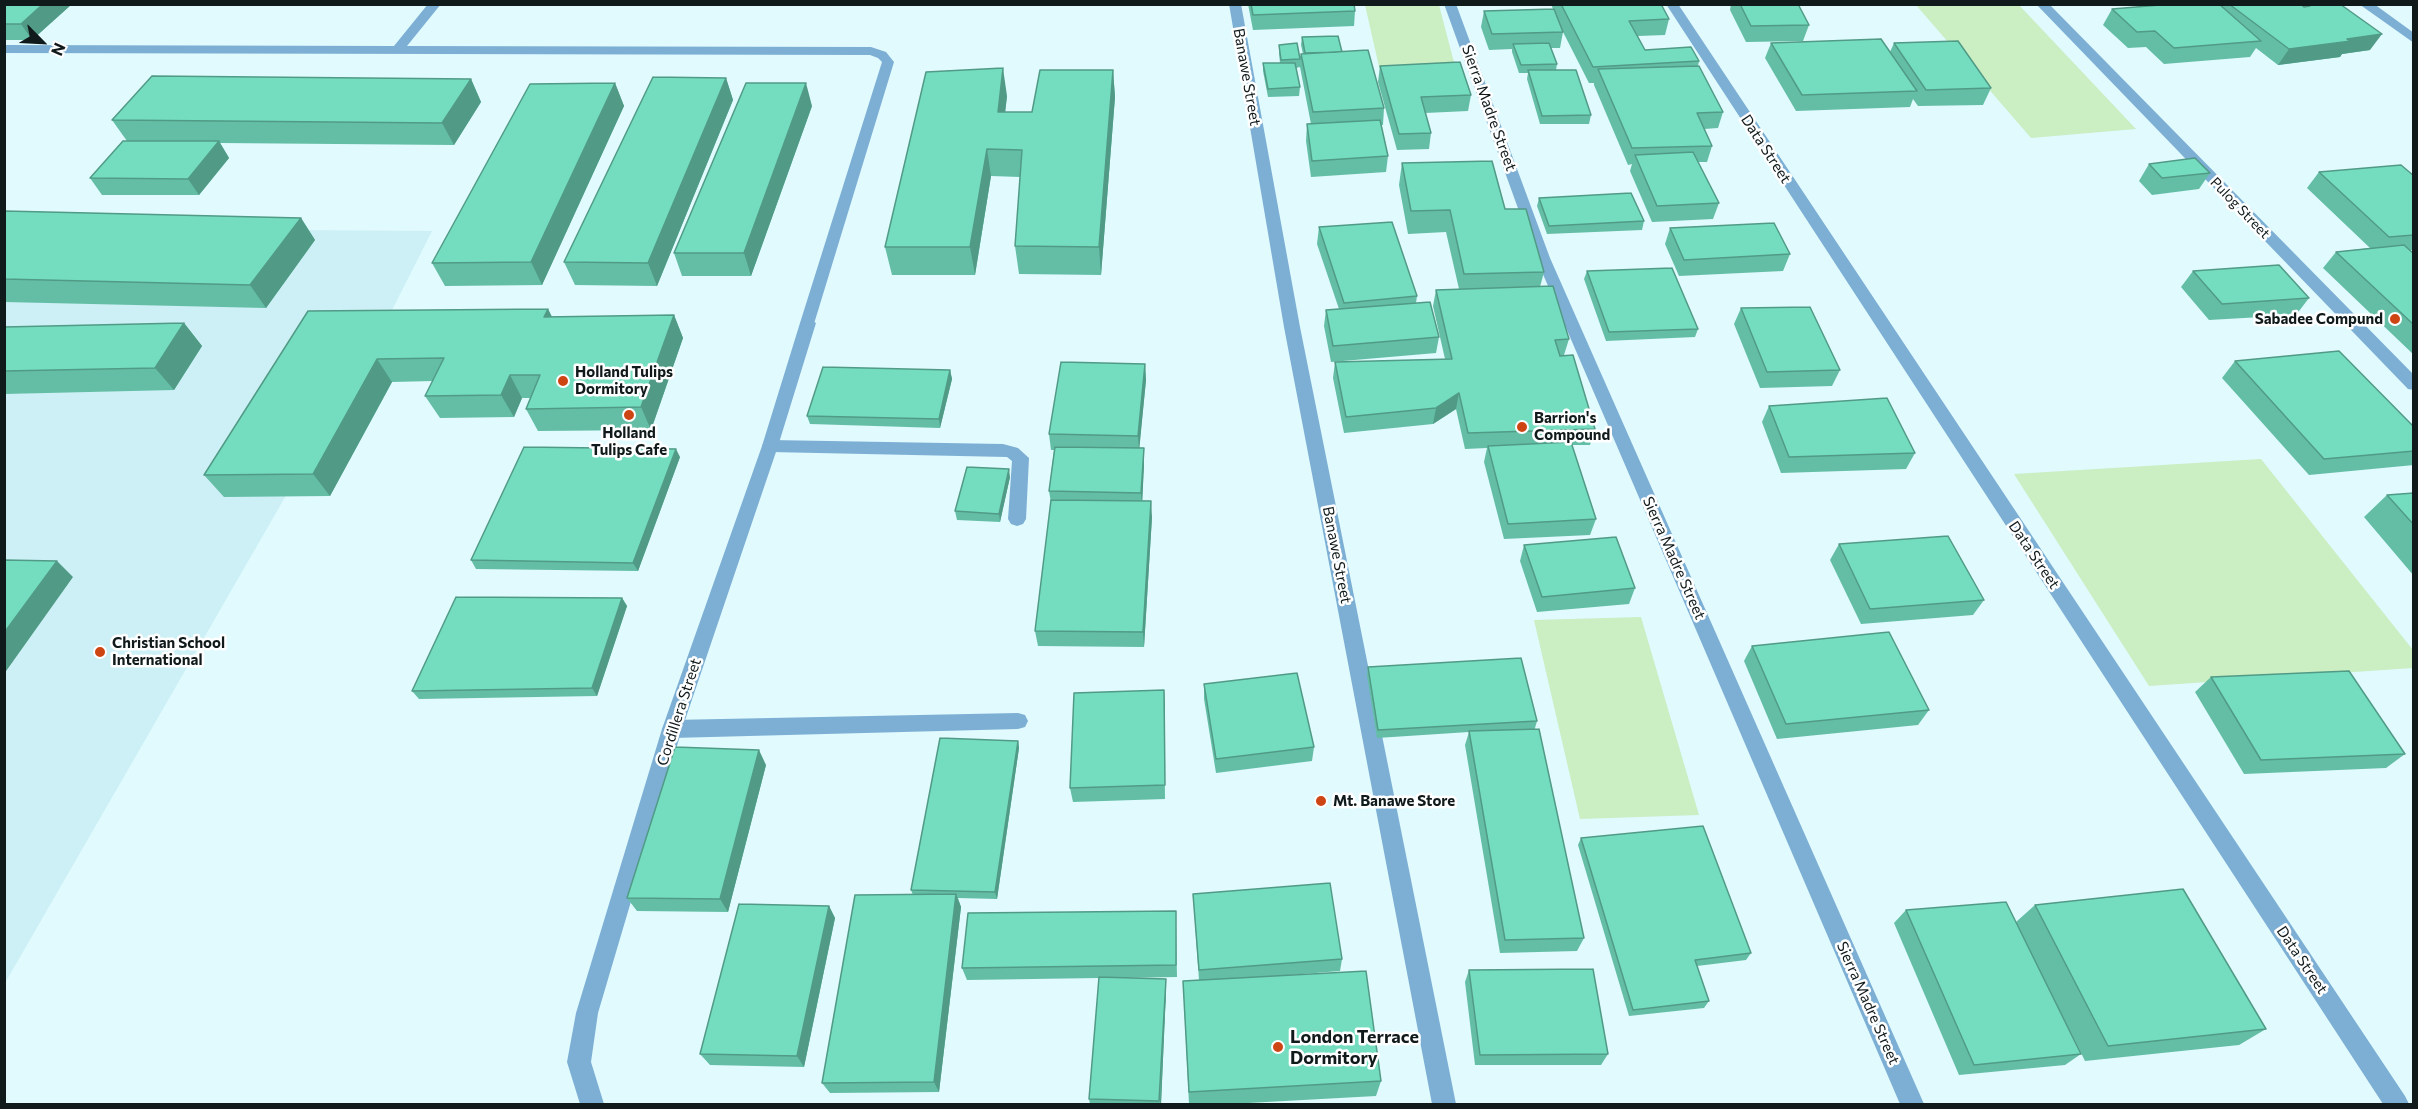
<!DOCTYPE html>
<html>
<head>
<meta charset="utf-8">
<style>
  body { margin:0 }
  #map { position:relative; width:2418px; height:1109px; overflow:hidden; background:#e0fafe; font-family:Commissioner,sans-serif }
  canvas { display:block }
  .frame { position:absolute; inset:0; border:6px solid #111a1b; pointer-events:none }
  .north { position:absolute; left:12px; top:12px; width:60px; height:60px; -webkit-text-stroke:4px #fff; paint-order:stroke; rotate:114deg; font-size:16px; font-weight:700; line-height:24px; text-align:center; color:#111a1b }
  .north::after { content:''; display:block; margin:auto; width:21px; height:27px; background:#111a1b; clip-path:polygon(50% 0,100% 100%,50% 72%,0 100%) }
</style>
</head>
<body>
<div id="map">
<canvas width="2418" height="1109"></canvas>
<div class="frame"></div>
<div class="north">N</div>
</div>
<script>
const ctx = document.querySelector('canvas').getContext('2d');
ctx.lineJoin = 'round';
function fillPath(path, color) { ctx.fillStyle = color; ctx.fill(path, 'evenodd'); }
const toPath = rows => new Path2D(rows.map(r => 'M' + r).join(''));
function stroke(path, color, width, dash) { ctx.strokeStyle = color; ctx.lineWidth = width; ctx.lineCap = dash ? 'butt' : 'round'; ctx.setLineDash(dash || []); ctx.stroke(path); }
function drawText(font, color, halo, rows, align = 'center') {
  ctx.font = font + ' Commissioner,sans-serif'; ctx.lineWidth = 5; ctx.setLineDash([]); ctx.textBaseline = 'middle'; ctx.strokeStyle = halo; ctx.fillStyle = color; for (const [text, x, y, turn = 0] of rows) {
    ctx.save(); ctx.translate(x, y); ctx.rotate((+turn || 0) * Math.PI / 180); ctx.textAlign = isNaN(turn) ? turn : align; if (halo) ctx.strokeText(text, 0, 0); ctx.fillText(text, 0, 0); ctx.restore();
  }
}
fillPath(toPath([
  [5,228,432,231,386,322,5,983]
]), '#ccf0f5');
fillPath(toPath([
  [1365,5,1439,5,1456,70,1380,71],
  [1916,5,2019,5,2136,129,2031,138],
  [2261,459,2413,650,2413,668,2149,686,2014,474],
  [1641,617,1699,815,1580,819,1534,620]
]), '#cbeec3');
fillPath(toPath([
  [428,4,441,4,407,46,871,47,886,52,894,62,813,327,803,327,800,323,882,62,878,58,870,55,4,53,4,45,394,46,428,4],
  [770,440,1003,444,1018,448,1029,458,1026,519,1023,524,1017,526,1011,524,1008,519,1012,461,1007,457,770,452,764,450,762,446,764,442,770,440],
  [1018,713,1025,715,1028,721,1025,727,1018,729,672,738,665,735,662,729,665,723,672,720,1018,713]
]), '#7dafd4');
fillPath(toPath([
  [1229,4,1241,4,1300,327,1456,1104,1432,1104,1284,327,1229,4],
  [1444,4,1456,4,1550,258,1924,1104,1900,1104,1536,258,1444,4],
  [1666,4,1678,4,2405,1096,2409,1104,2383,1104,1666,4],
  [2036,4,2049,4,2414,375,2414,390,2408,389,2036,4],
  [2359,4,2374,4,2414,33,2414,43,2359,4],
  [808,318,816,323,778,446,682,729,598,1013,591,1062,604,1104,580,1104,567,1062,576,1013,662,729,762,446,800,323,808,318]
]), '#7dafd4');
fillPath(toPath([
  [4,4,72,4,32,40,4,40],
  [1248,4,1354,4,1355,11,1354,26,1253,30],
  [1551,4,1661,4,1669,19,1665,35,1638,36,1645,50,1699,61,1698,66,1723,112,1718,128,1704,129,1712,146,1707,162,1698,162,1719,203,1713,219,1652,222,1630,171,1632,164,1628,165,1594,85,1594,83,1589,83,1563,32,1560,48,1551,48,1557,64,1556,70,1591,115,1589,124,1540,124,1527,79,1528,73,1519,73,1512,52,1512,49,1489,50,1481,27,1484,11,1553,9],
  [1731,4,1798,4,1809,25,1803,41,1746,42,1730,10],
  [2220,4,2340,4,2370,50,2342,54,2340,57,2278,65,2256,48,2250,57,2164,64,2146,47,2128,48,2103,25,2112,9,2220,5],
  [1302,37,1342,52,1384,108,1383,125,1381,125,1388,156,1386,172,1311,177,1306,141,1307,124,1311,124,1300,67,1296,68,1300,87,1299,96,1268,97,1263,71,1263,63,1280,63,1279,53,1279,45,1300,56,1303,54,1301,45],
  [1771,43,1890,52,1894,43,1991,88,1983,105,1918,106,1913,99,1910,107,1796,111,1765,58],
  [1380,66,1471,95,1468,111,1425,113,1431,133,1429,149,1397,150,1378,82],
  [1113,70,1115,97,1101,275,1019,274,1015,246,1020,177,991,176,975,275,892,275,885,247,1007,96,1005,112,1032,112],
  [726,78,733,100,657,286,575,285,564,262],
  [471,79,481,102,454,145,220,143,229,158,199,195,102,195,90,178,127,141,112,120],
  [615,83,624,106,542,285,445,286,432,263],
  [812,106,751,276,682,276,674,253],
  [1402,163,1505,209,1544,272,1540,287,1569,339,1564,355,1595,429,1590,445,1572,445,1596,519,1590,535,1504,539,1484,462,1487,448,1465,449,1456,409,1433,424,1344,433,1333,378,1335,362,1445,359,1433,306,1436,290,1459,289,1446,232,1408,234,1399,185],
  [2149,164,2210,173,2199,189,2152,195,2139,181],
  [2319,172,2414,176,2414,250,2410,250,2414,254,2414,355,2323,268,2336,252,2370,248,2307,188],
  [1539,198,1644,221,1642,230,1547,234,1537,206],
  [4,211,301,218,315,240,266,308,4,302],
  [1319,227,1417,296,1416,303,1439,337,1436,353,1331,362,1324,326,1326,310,1339,309,1317,244],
  [1670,228,1790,254,1783,271,1679,276,1665,244],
  [1587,271,1698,329,1695,337,1606,341,1584,279],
  [2193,271,2309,298,2296,315,2209,320,2181,287],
  [1741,308,1840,370,1832,386,1760,388,1734,324],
  [548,309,552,317,674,315,683,338,651,430,538,431,526,409,530,398,522,398,514,417,440,418,425,396,433,381,392,382,330,496,224,497,204,475,308,311],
  [184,323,202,346,174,390,4,394,4,327],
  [2235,361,2414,427,2414,465,2309,475,2222,378],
  [1145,364,1146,380,1139,448,1144,464,1142,501,1152,517,1144,647,1038,646,1035,631,1051,503,1049,491,1054,450,1051,450,1049,434],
  [950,370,952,379,940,428,810,424,807,416],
  [1769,406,1915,453,1906,469,1781,473,1762,422],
  [680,457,638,571,476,569,471,560],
  [1010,477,1000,522,957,520,955,511],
  [2414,493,2414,576,2364,517,2387,495],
  [1839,544,1984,600,1973,615,1861,624,1830,560],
  [1524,545,1635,588,1629,604,1537,612,1520,561],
  [622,598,627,606,597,696,419,699,412,691],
  [1752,646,1929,710,1918,725,1777,739,1744,661],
  [1368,667,1537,721,1535,728,1584,938,1577,951,1500,953,1465,745,1469,732,1377,738,1367,675],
  [2211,677,2405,754,2386,768,2244,774,2195,692],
  [1204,684,1314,747,1312,761,1216,773,1204,699],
  [1164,690,1165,799,1073,802,1070,788],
  [1018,741,1019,748,997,899,958,898,961,907,939,1092,830,1093,822,1083,913,895,911,890],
  [766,765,728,912,637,911,627,898],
  [1581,838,1751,953,1746,960,1697,966,1709,1001,1704,1008,1629,1016,1578,845],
  [1193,894,1342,959,1340,971,1277,976,1381,1081,1376,1096,1230,1104,1189,1104,1183,981,1199,980],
  [2035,905,2266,1029,2239,1045,2085,1061,2068,1027,2081,1054,2065,1065,1959,1075,1894,923,1906,910,2016,922],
  [829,906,835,918,804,1067,710,1065,700,1054],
  [1176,923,1177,977,1119,978,1166,979,1166,991,1161,1104,1090,1104,1089,1099,1099,978,967,980,962,968],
  [1469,970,1608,1054,1601,1065,1475,1065,1465,982]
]), '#64bea5');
fillPath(toPath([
  [43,4,72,4,32,40,21,24],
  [2382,34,2370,50,2342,54,2340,57,2278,65,2289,49,2347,39],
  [1003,68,1007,96,1002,140,998,112],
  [1113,70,1115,97,1101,275,1099,247],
  [726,78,733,100,657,286,648,263],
  [471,79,481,102,454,145,442,123],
  [615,83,624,106,542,285,531,262],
  [806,83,812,106,751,276,744,253],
  [219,141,229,158,199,195,188,179],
  [987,149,991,176,975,275,970,247],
  [301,218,315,240,266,308,250,285],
  [548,309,559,331,544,317],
  [674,315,683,338,651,430,641,407],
  [184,323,202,346,174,390,155,368],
  [377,359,392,382,330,496,313,474],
  [1145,364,1146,380,1139,452,1138,436],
  [950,370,952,379,940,428,939,419],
  [510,375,522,398,514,417,501,395],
  [1459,393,1456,409,1433,424,1436,408],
  [1144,448,1144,464,1142,508,1141,493],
  [676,449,680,457,638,571,633,563],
  [1009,469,1010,477,1000,522,999,514],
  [1151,501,1152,517,1144,647,1143,632],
  [57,561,73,577,4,674,4,633],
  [622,598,627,606,597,696,592,688],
  [1164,690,1165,705,1165,799,1165,785],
  [1018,741,1019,748,997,899,995,892],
  [759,750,766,765,728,912,720,899],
  [956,894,961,907,939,1092,934,1082],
  [829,906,835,918,804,1067,797,1056],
  [1166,979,1166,991,1161,1104,1160,1104]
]), '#519b86');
const building = toPath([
  [4,4,43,4,21,24,4,24,4,4],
  [1251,4,1354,4,1355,11,1253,15,1251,4],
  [1561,4,1661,4,1669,19,1629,21,1645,50,1691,47,1699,61,1593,67,1561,4],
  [1740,4,1798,4,1809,25,1751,26,1740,4],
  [2172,4,2219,4,2261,41,2174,48,2155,31,2137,32,2112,9,2172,4],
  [2229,4,2300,4,2304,7,2310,6,2308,4,2340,4,2382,34,2347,39,2351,41,2289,49,2229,4],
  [1554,9,1563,32,1492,34,1484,11,1554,9],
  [1338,36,1342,52,1305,53,1302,37,1338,36],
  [1881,39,1917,91,1802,95,1771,43,1881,39],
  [1958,41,1991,88,1926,90,1894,43,1958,41],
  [1297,43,1300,59,1281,60,1279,45,1297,43],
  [1549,43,1557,64,1521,65,1513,44,1549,43],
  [1368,50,1384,108,1313,112,1301,54,1368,50],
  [1460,62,1471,95,1421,97,1431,133,1399,134,1380,66,1460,62],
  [1263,63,1295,63,1300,87,1268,89,1263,63],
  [1699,66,1723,112,1697,113,1712,146,1632,148,1598,69,1699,66],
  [1003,68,998,112,1032,112,1040,70,1113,70,1099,247,1015,246,1022,150,987,149,970,247,885,247,926,72,1003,68],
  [1528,70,1576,70,1591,115,1542,116,1528,70],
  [152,76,471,79,442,123,112,120,152,76],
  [653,77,726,78,648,263,564,262,653,77],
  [615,83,531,262,432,263,530,84,615,83],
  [746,83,806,83,744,253,674,253,746,83],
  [1380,120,1388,156,1312,161,1307,124,1380,120],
  [123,141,219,141,188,179,90,178,123,141],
  [1693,152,1719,203,1657,206,1635,155,1693,152],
  [2195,158,2210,173,2162,178,2149,164,2195,158],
  [1492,161,1505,209,1526,209,1544,272,1464,274,1450,210,1411,211,1402,163,1492,161],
  [2401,165,2414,176,2414,235,2389,237,2319,172,2401,165],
  [1631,193,1644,221,1549,226,1539,198,1631,193],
  [4,211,301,218,250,285,4,279,4,211],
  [1392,222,1417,296,1344,303,1319,227,1392,222],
  [1774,223,1790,254,1684,260,1670,228,1774,223],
  [2404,245,2414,254,2414,325,2336,252,2404,245],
  [2279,265,2309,298,2222,304,2193,271,2279,265],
  [1672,268,1698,329,1609,332,1587,271,1672,268],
  [1553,286,1569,339,1555,340,1560,356,1573,355,1595,429,1468,433,1459,393,1436,408,1346,417,1335,362,1452,359,1436,290,1553,286],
  [1430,302,1439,337,1333,346,1326,310,1430,302],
  [1810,307,1840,370,1767,372,1741,308,1810,307],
  [548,309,544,317,674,315,641,407,526,409,540,375,510,375,501,395,425,396,444,358,377,359,313,474,204,475,308,311,548,309],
  [184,323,155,368,4,371,4,327,184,323],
  [2339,351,2414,427,2414,451,2324,459,2235,361,2339,351],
  [1061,362,1145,364,1138,436,1049,434,1061,362],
  [823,367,950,370,939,419,807,416,823,367],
  [1887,398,1915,453,1789,457,1769,406,1887,398],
  [1571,442,1596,519,1508,524,1488,446,1571,442],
  [524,447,676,449,633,563,471,560,524,447],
  [1055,447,1144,448,1141,493,1049,491,1055,447],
  [967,467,1009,469,999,514,955,511,967,467],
  [2414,493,2414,525,2387,495,2414,493],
  [1051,500,1151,501,1143,632,1035,631,1051,500],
  [1948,536,1984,600,1870,609,1839,544,1948,536],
  [1616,537,1635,588,1542,597,1524,545,1616,537],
  [4,560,57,561,4,633,4,560],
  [456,597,622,598,592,688,412,691,456,597],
  [1889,632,1929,710,1786,724,1752,646,1889,632],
  [1521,658,1537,721,1378,730,1368,667,1521,658],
  [2349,671,2405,754,2261,760,2211,677,2349,671],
  [1297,673,1314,747,1216,759,1204,684,1297,673],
  [1164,690,1165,785,1070,788,1074,693,1164,690],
  [1539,729,1584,938,1505,940,1469,731,1539,729],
  [940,738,1018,741,995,892,911,890,940,738],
  [675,747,759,750,720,899,627,898,675,747],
  [1703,826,1751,953,1695,960,1709,1001,1633,1010,1581,838,1703,826],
  [1330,883,1342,959,1199,970,1193,894,1330,883],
  [2183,889,2266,1029,2108,1046,2035,905,2183,889],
  [956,894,934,1082,822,1083,855,895,956,894],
  [2006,902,2081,1054,1974,1065,1906,910,2006,902],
  [739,904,829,906,797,1056,700,1054,739,904],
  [1176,911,1176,965,962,968,968,913,1176,911],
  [1593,969,1608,1054,1480,1055,1469,970,1593,969],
  [1366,971,1381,1081,1189,1092,1183,981,1366,971],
  [1099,977,1166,979,1159,1101,1089,1099,1099,977]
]);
fillPath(building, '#74ddc0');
stroke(building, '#519b86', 1.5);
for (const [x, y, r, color] of [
  [2395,319,6,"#cd4513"],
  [563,381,6,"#cd4513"],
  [629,415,6,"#cd4513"],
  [1522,427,6,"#cd4513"],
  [100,652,6,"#cd4513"],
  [1321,801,6,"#cd4513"],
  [1278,1047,6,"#cd4513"]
]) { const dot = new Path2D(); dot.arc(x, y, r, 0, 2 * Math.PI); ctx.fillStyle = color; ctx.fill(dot); stroke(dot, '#fff', 2); }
drawText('14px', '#111a1b', '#fff', [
  ["Pulog Street",2240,208,46]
]);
drawText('15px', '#111a1b', '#fff', [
  ["Banawe Street",1247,77,80],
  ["Sierra Madre Street",1489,108,70],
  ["Data Street",1766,149,57],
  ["Banawe Street",1337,555,79],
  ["Data Street",2034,555,56],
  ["Sierra Madre Street",1674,558,66],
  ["Cordillera Street",679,712,-72],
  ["Data Street",2302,960,56],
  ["Sierra Madre Street",1868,1003,66]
]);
drawText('bold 15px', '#111a1b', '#fff', [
  ["Sabadee Compund",2383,319,"right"],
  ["Holland Tulips",575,372],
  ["Dormitory",575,389],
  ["Barrion's",1534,418],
  ["Compound",1534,435],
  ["Holland",629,433,"center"],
  ["Tulips Cafe",629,450,"center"],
  ["Christian School",112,643],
  ["International",112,660],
  ["Mt. Banawe Store",1333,801]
], 'left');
drawText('bold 18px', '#111a1b', '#fff', [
  ["London Terrace",1290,1037],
  ["Dormitory",1290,1058]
], 'left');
</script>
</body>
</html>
